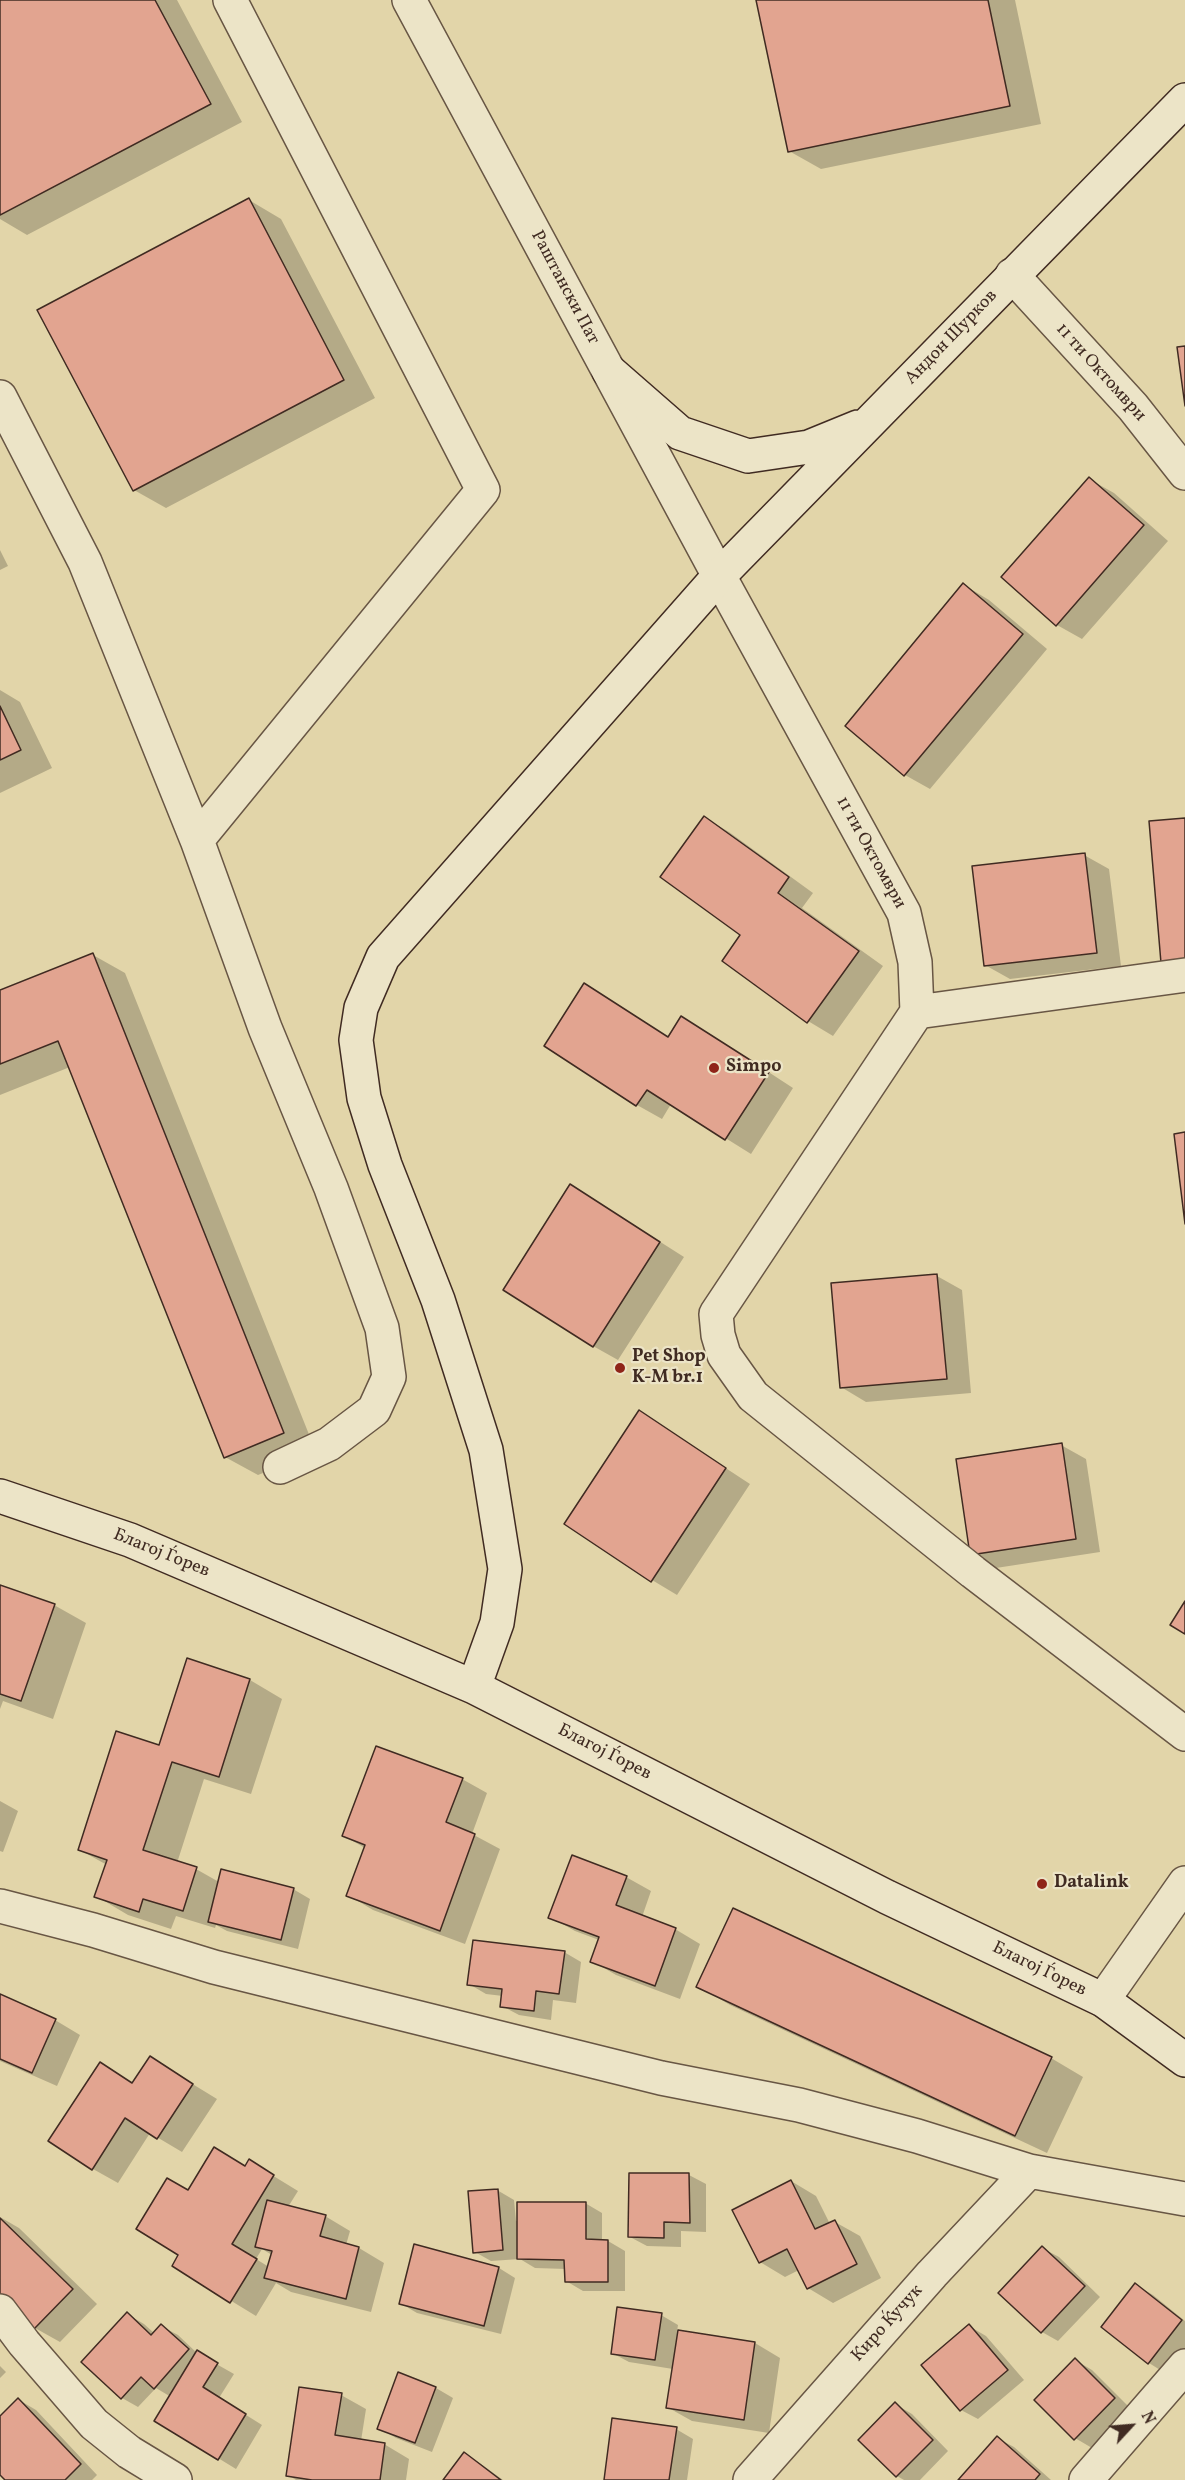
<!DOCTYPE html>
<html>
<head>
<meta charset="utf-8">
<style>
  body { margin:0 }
  #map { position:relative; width:1185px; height:2480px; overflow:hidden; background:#e2d5a9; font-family:Vollkorn,serif }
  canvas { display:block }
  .north { position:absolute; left:1101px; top:2396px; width:60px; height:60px; -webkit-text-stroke:4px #ece4c7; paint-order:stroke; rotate:64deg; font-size:16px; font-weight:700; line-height:24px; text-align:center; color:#402b22 }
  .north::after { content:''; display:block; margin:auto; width:21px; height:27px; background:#402b22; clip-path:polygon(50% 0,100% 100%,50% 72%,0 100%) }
</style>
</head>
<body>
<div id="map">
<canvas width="1185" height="2480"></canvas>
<div class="north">N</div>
</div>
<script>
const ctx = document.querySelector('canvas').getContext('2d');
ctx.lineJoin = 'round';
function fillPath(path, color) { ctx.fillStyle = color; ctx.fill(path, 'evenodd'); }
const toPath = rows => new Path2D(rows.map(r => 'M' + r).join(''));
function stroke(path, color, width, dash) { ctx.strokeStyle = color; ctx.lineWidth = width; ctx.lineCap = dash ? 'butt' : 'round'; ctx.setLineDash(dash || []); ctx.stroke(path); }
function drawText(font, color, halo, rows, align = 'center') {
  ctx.font = font + ' Vollkorn,serif'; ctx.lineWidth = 4.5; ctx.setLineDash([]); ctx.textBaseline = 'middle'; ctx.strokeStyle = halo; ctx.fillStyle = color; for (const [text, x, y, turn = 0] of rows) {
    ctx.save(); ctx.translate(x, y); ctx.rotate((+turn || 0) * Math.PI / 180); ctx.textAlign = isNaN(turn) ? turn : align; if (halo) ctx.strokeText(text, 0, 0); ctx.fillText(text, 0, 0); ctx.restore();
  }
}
fillPath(toPath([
  [0,0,177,0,242,122,27,235,0,219],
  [758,0,1015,0,1041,124,821,169,789,151],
  [249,200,281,219,375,398,166,508,134,490],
  [1089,479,1114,493,1168,541,1082,639,1057,625],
  [0,550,8,566,0,570],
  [964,585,989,600,1047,649,930,789,905,775],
  [0,690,20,702,52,768,0,793],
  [705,818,729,832,813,893,802,908,883,966,833,1036,808,1021,742,934],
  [1084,855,1109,869,1121,966,1010,979,985,965],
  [93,955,125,973,316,1452,258,1475,225,1457,70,1067,0,1095,0,992],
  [707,1032,793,1088,751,1154,671,1104,662,1119,637,1105,669,1038],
  [596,1201,684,1257,618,1360,593,1346],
  [937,1276,962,1290,971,1393,866,1402,841,1387],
  [640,1412,750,1484,677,1595,652,1580],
  [1061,1445,1086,1459,1100,1552,996,1568,971,1554],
  [0,1586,54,1605,86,1623,53,1719,3,1701,0,1709],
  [188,1660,250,1680,282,1699,251,1794,204,1779,177,1863,196,1869,219,1882,293,1889,310,1899,298,1949,227,1931,216,1925,215,1928,176,1916,171,1929,128,1915,96,1896,107,1865,80,1850,160,1747],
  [462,1779,487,1793,472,1834,500,1849,465,1944,373,1910,348,1895,365,1848,344,1836],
  [0,1801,18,1811,3,1852,0,1851],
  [626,1877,651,1891,642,1917,675,1929,700,1944,680,1999,616,1975,592,1961,599,1940,575,1931,550,1917],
  [564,1952,581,1962,576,2003,553,2000,551,2020,519,2015,502,2006,503,1996,486,1994,469,1984],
  [698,1986,1051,2058,1083,2077,1047,2153,730,2005],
  [0,1995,55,2020,80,2035,57,2086,0,2061],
  [150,2058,217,2099,182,2152,150,2133,118,2183,93,2169,100,2064,133,2084],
  [249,2161,298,2191,288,2207,325,2216,350,2231,346,2245,359,2248,384,2263,371,2312,291,2292,276,2283,256,2316,174,2266,181,2255,189,2192,246,2167],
  [262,2249,272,2255,269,2267,256,2259],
  [689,2175,706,2184,706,2232,681,2231,681,2247,647,2246,630,2237],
  [791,2181,816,2196,830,2224,835,2222,860,2236,881,2278,833,2303,808,2288,799,2270,785,2277,760,2262],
  [497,2190,514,2200,516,2221,585,2203,602,2213,602,2241,608,2241,625,2251,625,2291,583,2291,566,2281,566,2269,535,2268,520,2259,491,2261,475,2252],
  [0,2217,19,2228,97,2304,60,2342,35,2328,0,2293],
  [1042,2248,1059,2257,1100,2297,1058,2341,1042,2332],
  [499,2268,515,2278,501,2334,417,2313,400,2303],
  [1136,2285,1153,2295,1185,2321,1185,2348,1165,2373,1149,2363],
  [127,2314,144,2324,154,2333,161,2326,178,2335,197,2353,234,2374,219,2398,262,2425,236,2469,156,2420,171,2397,156,2388,138,2407,122,2398],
  [661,2315,678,2325,677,2332,755,2343,780,2358,769,2433,692,2421,667,2407,673,2369,629,2362,612,2353],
  [969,2326,986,2336,1024,2380,978,2419,961,2410],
  [1075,2360,1092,2370,1130,2408,1092,2448,1075,2438],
  [0,2366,6,2372,0,2378],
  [399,2374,436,2388,453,2398,432,2452,396,2438,379,2428],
  [341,2395,366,2409,361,2441,384,2444,409,2459,406,2480,296,2480,288,2475],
  [19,2400,36,2410,97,2475,92,2480,7,2480,0,2473,0,2418],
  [895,2404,912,2414,948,2451,920,2480,904,2480,897,2476,860,2440],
  [676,2429,693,2439,687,2480,605,2480],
  [997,2438,1014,2447,1051,2480,960,2480],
  [465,2454,481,2464,503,2480,445,2480]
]), '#0003');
const building = toPath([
  [0,0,155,0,211,104,0,215,0,0],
  [756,0,988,0,1010,106,788,152,756,0],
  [249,198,344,380,133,491,37,310,249,198],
  [1185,346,1185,406,1177,347,1185,346],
  [1089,477,1144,525,1056,626,1001,577,1089,477],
  [963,583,1023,634,904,776,845,726,963,583],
  [0,706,21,750,0,760,0,706],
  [704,816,789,877,778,893,859,951,807,1023,722,961,740,935,660,877,704,816],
  [1185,818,1185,961,1161,963,1149,821,1185,818],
  [1085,853,1097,953,984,966,972,866,1085,853],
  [93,953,284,1433,224,1458,58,1041,0,1064,0,990,93,953],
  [584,983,668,1037,681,1016,769,1072,725,1140,647,1090,636,1106,544,1046,584,983],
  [1185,1132,1185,1224,1174,1134,1185,1132],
  [570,1184,660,1242,593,1347,503,1290,570,1184],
  [937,1274,947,1379,840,1388,831,1283,937,1274],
  [639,1410,726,1468,651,1582,564,1524,639,1410],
  [1062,1443,1076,1539,970,1555,956,1459,1062,1443],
  [0,1585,55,1604,21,1701,0,1694,0,1585],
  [1185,1601,1185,1634,1170,1625,1185,1601],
  [187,1658,250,1679,219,1777,172,1762,143,1850,197,1867,183,1911,143,1899,139,1912,94,1897,107,1860,78,1850,116,1731,159,1745,187,1658],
  [376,1746,463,1778,446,1822,475,1834,440,1931,346,1896,365,1845,342,1836,376,1746],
  [572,1855,627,1876,616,1905,676,1928,655,1986,590,1962,599,1937,548,1918,572,1855],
  [221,1869,294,1888,281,1940,208,1922,221,1869],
  [733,1908,1052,2057,1015,2136,696,1987,733,1908],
  [473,1940,565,1951,559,1994,536,1991,534,2011,500,2007,502,1989,467,1985,473,1940],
  [0,1994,56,2019,32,2073,0,2059,0,1994],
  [150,2056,193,2084,157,2139,125,2118,92,2170,48,2141,100,2062,132,2083,150,2056],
  [214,2147,245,2166,249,2159,274,2175,232,2244,257,2259,230,2303,172,2266,178,2255,136,2229,167,2178,188,2190,214,2147],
  [629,2173,689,2173,690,2223,664,2222,664,2238,628,2237,629,2173],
  [791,2180,815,2229,835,2220,857,2264,807,2289,787,2249,759,2263,732,2210,791,2180],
  [498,2189,503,2250,473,2253,468,2191,498,2189],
  [267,2200,326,2215,320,2236,359,2247,346,2299,264,2278,272,2251,255,2247,267,2200],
  [517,2202,586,2202,586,2239,608,2240,608,2282,565,2282,564,2260,517,2259,517,2202],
  [0,2218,73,2289,34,2329,0,2296,0,2218],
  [414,2244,499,2267,484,2326,399,2304,414,2244],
  [1042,2246,1085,2286,1041,2333,998,2293,1042,2246],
  [1135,2283,1182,2320,1148,2364,1101,2327,1135,2283],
  [617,2307,662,2313,655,2360,611,2354,617,2307],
  [127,2312,151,2335,161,2324,189,2349,154,2389,141,2377,121,2399,81,2362,127,2312],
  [969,2324,1008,2370,960,2411,921,2365,969,2324],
  [678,2330,755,2342,744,2420,666,2408,678,2330],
  [197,2350,218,2363,203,2387,246,2414,218,2460,154,2421,197,2350],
  [1075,2358,1115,2398,1074,2440,1034,2400,1075,2358],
  [398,2372,436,2387,415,2443,377,2429,398,2372],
  [299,2387,342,2393,335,2435,385,2443,380,2480,312,2480,286,2476,299,2387],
  [18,2398,81,2464,65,2480,5,2480,0,2475,0,2416,18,2398],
  [895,2402,933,2440,896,2477,858,2440,895,2402],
  [612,2418,677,2427,669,2480,604,2480,612,2418],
  [997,2436,1040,2474,1035,2480,958,2480,997,2436],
  [464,2452,501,2480,443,2480,464,2452]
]);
fillPath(building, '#e2a490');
stroke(building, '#402b22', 1.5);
const minor = toPath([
  [1012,275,1133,407,1185,473],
  [0,397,85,562,197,840,265,1028,331,1188,382,1328,389,1377,374,1410,329,1444,280,1467],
  [719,576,904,913,915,962,917,1012,716,1314,718,1335,724,1355,753,1396,973,1572,1185,1734],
  [197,840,483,490,230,0],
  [917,1012,1185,975],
  [0,1906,93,1930,214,1967,661,2078,799,2105,917,2136,1029,2171,1185,2199],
  [1103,2000,1185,1883],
  [0,2311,24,2343,94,2424,129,2452,175,2480],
  [750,2480,932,2274,1029,2171],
  [1086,2480,1185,2366]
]);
const tertiary = toPath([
  [409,0,719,576]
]);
const secondary = toPath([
  [609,371,680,433,748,456,809,447,858,427],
  [0,1496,130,1540,474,1687,887,1897,1103,2000,1185,2060],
  [474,1687,497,1623,505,1569,486,1450,438,1300,385,1165,364,1098,356,1040,361,1008,383,957,719,576,1185,100]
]);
stroke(minor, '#685644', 36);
stroke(tertiary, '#685644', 36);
stroke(secondary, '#402b22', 36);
stroke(minor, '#ece4c7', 33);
stroke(tertiary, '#ece4c7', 33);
stroke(secondary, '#ece4c7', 33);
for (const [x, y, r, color] of [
  [714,1068,6,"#8f2418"],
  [620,1368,6,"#8f2418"],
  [1042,1884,6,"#8f2418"]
]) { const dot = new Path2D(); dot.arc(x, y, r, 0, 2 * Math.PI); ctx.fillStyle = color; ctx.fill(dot); stroke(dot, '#ece4c7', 2); }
drawText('18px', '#402b22', '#ece4c7', [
  ["Раштански Пат",564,288,62],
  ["Андон Шурков",952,338,-46],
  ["11 ти Октомври",1100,373,48],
  ["11 ти Октомври",870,853,61],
  ["Благој Ѓорев",161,1554,22],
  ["Благој Ѓорев",604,1753,27],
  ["Благој Ѓорев",1039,1970,26],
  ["Киро Ќучук",888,2324,-48]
]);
drawText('bold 18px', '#402b22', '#ece4c7', [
  ["Simpo",726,1068],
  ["Pet Shop",632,1358],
  ["K-M br.1",632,1379],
  ["Datalink",1054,1884]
], 'left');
</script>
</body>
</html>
